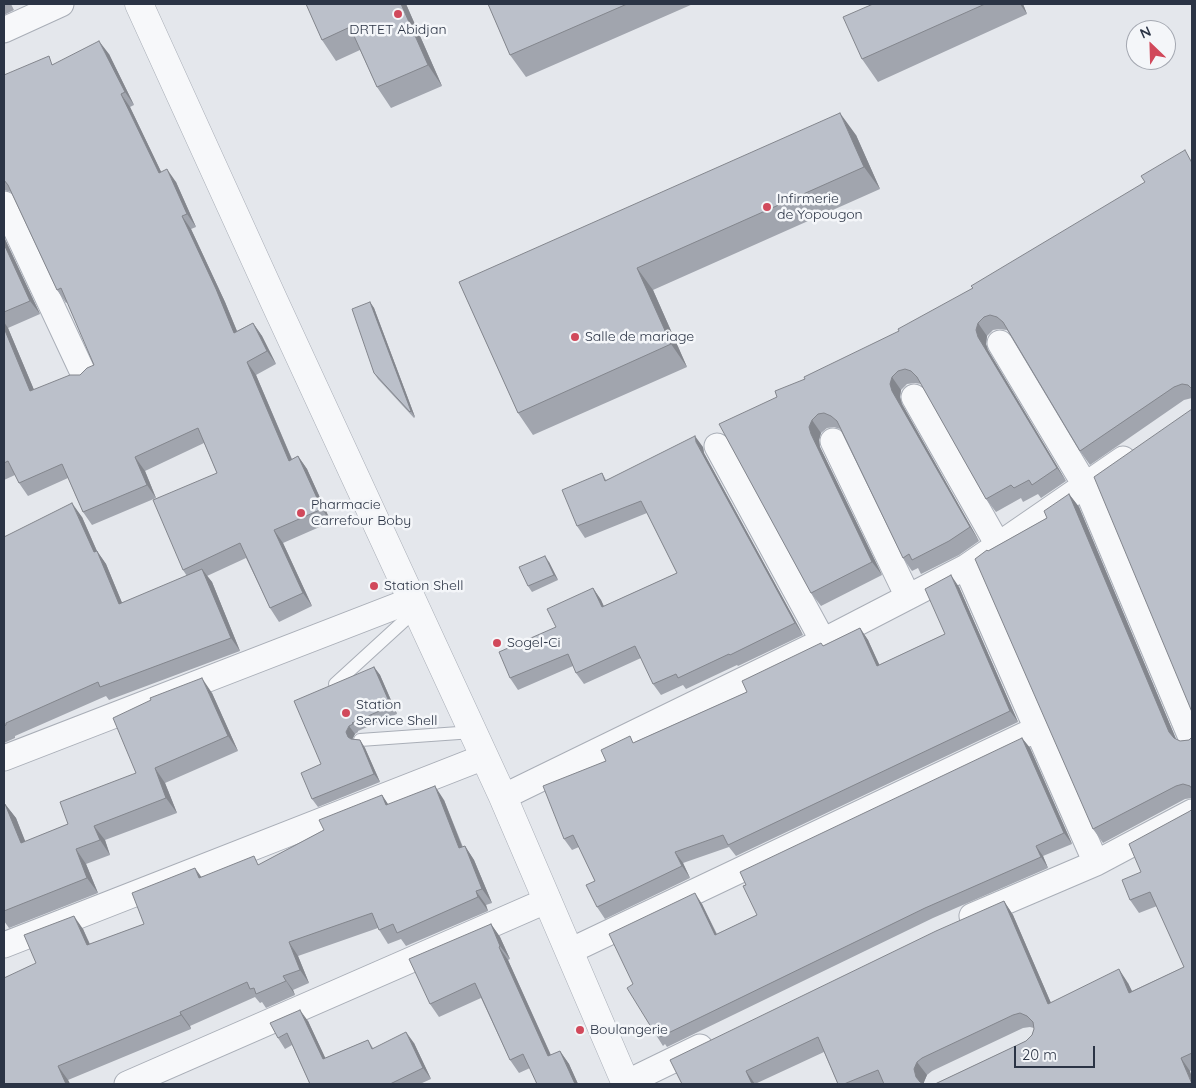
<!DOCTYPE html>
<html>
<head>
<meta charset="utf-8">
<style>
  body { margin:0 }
  #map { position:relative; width:1196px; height:1088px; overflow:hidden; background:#e4e7ec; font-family:Quicksand,sans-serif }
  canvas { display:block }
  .frame { position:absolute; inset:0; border:5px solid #2b3445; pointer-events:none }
  .north { position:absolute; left:1126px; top:20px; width:50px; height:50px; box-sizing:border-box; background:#f4f6f9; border:1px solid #a4a8b1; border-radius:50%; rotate:336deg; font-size:14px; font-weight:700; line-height:20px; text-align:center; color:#2b3445 }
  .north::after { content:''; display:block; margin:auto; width:18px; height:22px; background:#d1495b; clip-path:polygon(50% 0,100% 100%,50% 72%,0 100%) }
  .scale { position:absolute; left:1014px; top:1046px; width:81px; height:22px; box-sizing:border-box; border:2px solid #2b3445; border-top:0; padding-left:6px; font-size:15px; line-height:18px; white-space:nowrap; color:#2b3445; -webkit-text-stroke:4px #f4f6f9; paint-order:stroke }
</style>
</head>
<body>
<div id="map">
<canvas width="1196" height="1088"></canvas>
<div class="frame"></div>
<div class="north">N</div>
<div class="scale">20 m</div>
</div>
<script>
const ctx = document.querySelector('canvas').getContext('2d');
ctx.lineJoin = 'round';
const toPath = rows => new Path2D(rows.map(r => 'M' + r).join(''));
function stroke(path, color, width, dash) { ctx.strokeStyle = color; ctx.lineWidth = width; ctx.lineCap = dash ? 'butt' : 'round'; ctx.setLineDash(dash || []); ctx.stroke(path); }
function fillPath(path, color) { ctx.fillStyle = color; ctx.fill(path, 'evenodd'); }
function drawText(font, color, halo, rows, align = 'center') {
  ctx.font = font + ' Quicksand,sans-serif'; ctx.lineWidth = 5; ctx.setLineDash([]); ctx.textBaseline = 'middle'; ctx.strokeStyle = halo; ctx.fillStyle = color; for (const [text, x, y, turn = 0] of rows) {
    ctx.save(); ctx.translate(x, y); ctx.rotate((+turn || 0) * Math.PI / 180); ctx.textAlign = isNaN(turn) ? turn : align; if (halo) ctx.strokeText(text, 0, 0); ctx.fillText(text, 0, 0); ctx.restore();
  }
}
const service = toPath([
  [335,684,417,609],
  [360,740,473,732]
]);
const minor = toPath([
  [4,30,61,4],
  [4,204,84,375],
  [1000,343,1085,485,1192,740],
  [914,397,998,545],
  [833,441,908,597],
  [717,446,823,641],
  [1037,729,1096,863],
  [4,758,412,600],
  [503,797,823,641,966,567,1123,459],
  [972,916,1096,863,1192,812],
  [4,945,484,757],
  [570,951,1037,729,966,567],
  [626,1083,700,1047],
  [127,1084,548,900]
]);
const tertiary = toPath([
  [139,4,274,301,503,797,626,1084]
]);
stroke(service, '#a9aeb7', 14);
stroke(minor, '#a9aeb7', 27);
stroke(tertiary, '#a9aeb7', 29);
stroke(service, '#f7f8fa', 12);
stroke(minor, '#f7f8fa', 25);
stroke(tertiary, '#f7f8fa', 28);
fillPath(toPath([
  [4,4,11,4,14,10,4,15],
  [306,4,406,4,442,86,391,108,377,87,360,50,336,61,322,40],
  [488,4,693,4,526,77,510,55],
  [873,4,1023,4,1027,14,878,82,862,59],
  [109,54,134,105,130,107,161,172,176,182,196,227,191,229,225,302,237,331,253,323,262,336,276,364,256,375,292,459,298,456,307,469,331,522,283,543,312,606,279,622,270,608,246,558,207,576,212,582,240,651,109,700,106,696,15,736,15,738,4,743,4,537,82,517,97,551,106,564,122,603,187,576,183,570,217,473,204,443,145,471,156,498,92,525,83,512,68,478,28,496,19,483,15,475,4,480,4,237,40,314,8,328,34,390,80,375,94,365,68,302,66,303,57,290,11,192,4,190,4,75,54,64],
  [856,135,880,189,653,290,687,367,533,435,518,413,459,282],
  [1192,161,1192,398,1184,400,1090,465,1080,451,1009,333,1007,330,999,329,993,330,987,336,986,344,988,350,1066,481,1041,498,1038,494,1023,502,1021,498,996,512,986,499,923,386,921,384,915,383,907,384,901,390,900,397,902,404,979,541,959,555,921,574,918,568,912,571,903,558,840,429,834,427,827,428,821,433,819,440,820,447,882,575,821,606,811,593,777,397,805,379,899,331],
  [370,302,374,308,415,417,414,418,378,379,374,373],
  [703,447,704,453,803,635,738,666,737,665,686,689,683,685,661,695,653,684,641,658,584,684,576,673,573,666,518,690,510,678,556,627,593,588,601,600,604,606,677,573,647,513,585,538,577,526,602,473,606,480],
  [1069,494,1079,507,1176,739,1180,741,1189,740,1192,737,1192,798,1185,799,1103,843,1093,829,988,551,1047,518],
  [549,562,558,580,532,592,528,586],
  [959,587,1018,722,736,856,729,847,683,863,690,878,605,919,597,907,595,881,579,847,572,850,564,839,606,761,635,742,747,692,823,646,860,628,868,640,879,665,945,634],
  [374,667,380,675,397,714,358,731,358,732,355,734,352,739,360,740,365,748,380,782,318,807,312,799,321,764],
  [212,693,238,751,165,783,177,813,105,840,110,855,86,864,98,893,9,928,4,921,4,804,5,804,16,818,25,842,68,824,136,773],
  [1022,738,1030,748,1072,844,1043,856,1048,868,933,918,667,1047,665,1044,663,1046,656,1035,633,984,702,904,717,934,757,915],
  [382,795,388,804,444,800,463,847,465,846,474,860,492,903,486,905,488,911,406,946,401,939,388,944,378,928,298,956,309,983,293,990,295,995,266,1008,262,1002,260,1003,255,997,190,1026,191,1029,68,1080,70,1084,4,1084,36,963,83,929,90,944,144,924,201,877,260,864,324,830],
  [1192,809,1192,1070,1190,1071,935,1084,1026,1041,1032,1035,1034,1029,1034,1028,1030,1027,1023,1028,932,1071,927,1075,924,1082,924,1084,925,1084,838,1084,824,1052,755,1084,682,1084,1004,901,1013,915,1051,1003,1128,983,1132,991,1184,967,1157,906,1139,913,1130,900,1141,872],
  [491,924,500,937,510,959,508,960,551,1055,560,1051,569,1064,578,1084,537,1084,530,1068,519,1073,510,1060,481,998,439,1017,430,1004],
  [308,1021,325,1058,368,1040,373,1048,414,1043,431,1079,420,1084,310,1084,292,1045,285,1049,278,1038]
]), '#a1a5ae');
fillPath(toPath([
  [401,4,406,4,442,86,428,65],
  [1020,4,1023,4,1027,14],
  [99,41,109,54,134,105,125,92],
  [121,94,130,107,168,186,159,173],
  [840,113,856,135,880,189,864,167],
  [167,169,176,182,196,227,187,214],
  [182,216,191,229,225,302,243,346,234,333],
  [4,237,40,314,30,301,4,244],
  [637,268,653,290,687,367,671,344],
  [370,302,374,308,415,417,411,411],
  [4,322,8,328,40,404,30,391,4,328],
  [253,323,262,336,276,364,267,351],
  [978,323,987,336,986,344,988,350,1066,481,1057,468,978,337,976,330],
  [247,362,256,375,298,474,289,461],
  [892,377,901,390,900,397,902,404,979,541,970,527,892,391,890,384],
  [812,420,821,433,819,440,820,447,882,575,872,562,811,434,809,427],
  [695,436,703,447,704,453,803,635,795,623,696,442],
  [298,456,307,469,331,522,322,509],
  [135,457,145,471,156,498,147,485],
  [1069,494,1079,507,1179,746,1169,732],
  [72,503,82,517,103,565,94,552],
  [274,530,283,543,312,606,303,593],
  [97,551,106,564,128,617,119,604],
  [545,556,549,562,558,580,554,575],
  [202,569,212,582,240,651,231,638],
  [951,575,959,587,1018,722,1010,711],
  [593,588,601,600,609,619,602,607],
  [860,628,868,640,885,677,877,666],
  [374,667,380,675,397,714,391,706],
  [202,678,212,693,238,751,228,736],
  [349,726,355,734,352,740,348,737,346,732],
  [1022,738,1030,748,1072,844,1064,833],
  [360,740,365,748,380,782,374,774],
  [155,768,165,783,177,813,166,798],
  [435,786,444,800,468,862,459,848],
  [382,795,391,809,386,805],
  [5,804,16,818,32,858,21,843],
  [94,826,105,840,110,855,100,840],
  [465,846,474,860,492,903,482,889],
  [1036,846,1043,856,1048,868,1041,857],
  [76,849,86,864,98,893,87,878],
  [675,852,683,863,690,878,682,866],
  [195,868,205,882,199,878],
  [476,891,486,905,488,911,478,897],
  [695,893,702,904,722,946,715,935],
  [1004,901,1013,915,1057,1017,1048,1004],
  [74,916,83,929,96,959,87,945],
  [491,924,500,937,510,959,500,946],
  [289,942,298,956,309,983,300,970],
  [499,947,508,960,557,1069,548,1056],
  [1119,969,1128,983,1139,1006,1129,993],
  [283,976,293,990,295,995,286,981],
  [300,1010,308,1021,331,1070,323,1059],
  [180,1012,190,1026,191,1029,181,1015],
  [406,1032,414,1043,431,1079,423,1068],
  [560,1051,569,1064,578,1084,575,1084],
  [1181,1058,1190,1071,1192,1077,1192,1084],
  [917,1062,927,1075,924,1082,924,1084,921,1084,916,1077,914,1069],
  [58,1066,68,1080,70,1084,66,1084],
  [746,1071,755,1084,752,1084]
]), '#83868d');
const building = toPath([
  [306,4,401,4,428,65,377,87,350,27,322,40,306,4],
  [488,4,627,4,510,55,488,4],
  [873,4,985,4,862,59,843,17,873,4],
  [99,41,125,92,121,94,159,173,167,169,187,214,182,216,216,289,234,333,253,323,267,351,247,362,289,461,298,456,322,509,274,530,303,593,270,608,240,543,183,570,153,500,217,473,198,428,135,457,147,485,83,512,62,464,19,483,8,461,4,463,4,328,30,391,70,375,80,375,87,368,94,365,61,288,57,290,8,185,4,180,4,75,49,56,52,65,99,41],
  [840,113,864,167,637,268,671,344,518,413,459,282,840,113],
  [1185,150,1192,163,1192,389,1188,385,1182,384,1174,387,1080,451,1003,322,997,317,990,315,984,317,978,323,976,330,978,337,1057,468,1032,485,1029,480,1014,488,1011,485,986,499,917,377,911,371,905,369,898,371,892,377,890,384,892,391,970,527,949,541,912,560,909,554,903,558,837,421,831,416,824,413,818,414,812,420,809,427,811,434,872,562,811,593,719,424,777,397,775,391,805,379,804,377,899,331,898,329,973,288,971,286,1145,182,1141,176,1185,150],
  [4,244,30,301,4,312,4,244],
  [370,302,411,411,410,412,374,373,352,309,370,302],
  [1192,409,1192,712,1094,477,1192,409],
  [695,436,696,442,795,623,730,655,729,654,678,678,676,674,653,684,635,646,576,673,568,654,510,678,499,652,556,627,547,609,593,588,602,607,677,573,641,501,577,526,562,490,602,473,605,481,695,436],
  [1069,494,1169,732,1174,738,1180,741,1189,740,1192,737,1192,789,1190,786,1183,784,1176,786,1093,829,975,559,987,550,988,551,1047,518,1044,511,1069,494],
  [72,503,94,552,97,551,119,604,202,569,231,638,100,687,98,682,6,723,6,725,4,726,4,537,72,503],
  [545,556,554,575,528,586,519,567,545,556],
  [951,575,1010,711,728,845,723,835,675,852,682,866,597,907,586,885,595,881,573,835,564,839,543,786,606,761,601,750,630,736,633,743,747,692,742,681,821,643,823,646,860,628,877,666,945,634,925,589,951,575],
  [374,667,391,706,352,723,353,724,349,726,346,732,348,737,351,739,360,740,374,774,312,799,301,773,321,764,294,701,374,667],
  [202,678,228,736,155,768,166,798,94,826,100,840,76,849,87,878,4,911,4,804,5,804,21,843,68,824,60,802,136,773,113,718,151,700,150,698,202,678],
  [1022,738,1064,833,1036,846,1041,857,925,908,660,1037,658,1033,656,1035,627,988,633,984,609,934,695,893,715,935,757,915,743,886,746,885,740,872,1022,738],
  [435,786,459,848,465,846,482,889,476,891,478,897,397,933,393,924,379,930,372,913,289,942,300,970,283,976,286,981,256,994,254,988,250,989,247,982,180,1012,181,1015,58,1066,66,1084,4,1084,4,978,36,963,24,935,74,916,87,945,144,924,132,893,195,868,199,878,254,856,258,865,324,830,319,820,382,795,386,805,435,786],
  [1192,809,1192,1053,1181,1058,1192,1084,931,1084,935,1084,1026,1041,1032,1035,1034,1029,1033,1022,1027,1016,1020,1013,1013,1015,922,1058,917,1062,914,1069,916,1077,920,1082,925,1084,884,1084,878,1070,844,1084,838,1084,818,1037,746,1071,752,1084,682,1084,670,1060,936,931,1004,901,1048,1004,1119,969,1129,993,1184,967,1150,892,1130,900,1122,880,1141,872,1129,844,1190,811,1192,809],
  [491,924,500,946,499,947,548,1056,560,1051,575,1084,537,1084,523,1054,510,1060,475,983,430,1004,409,959,491,924],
  [300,1010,323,1059,368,1040,372,1049,406,1032,423,1068,390,1084,310,1084,287,1033,278,1038,270,1023,300,1010]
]);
fillPath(building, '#bbc0ca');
stroke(building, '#83868d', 1);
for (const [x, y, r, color] of [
  [398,14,5,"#d1495b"],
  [767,207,5,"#d1495b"],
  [575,337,5,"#d1495b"],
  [301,513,5,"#d1495b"],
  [374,586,5,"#d1495b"],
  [497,643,5,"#d1495b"],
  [346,713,5,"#d1495b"],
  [580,1030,5,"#d1495b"]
]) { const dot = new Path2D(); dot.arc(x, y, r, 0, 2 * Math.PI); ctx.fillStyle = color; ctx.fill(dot); stroke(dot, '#f4f6f9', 2); }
drawText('14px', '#2b3445', '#f4f6f9', [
  ["DRTET Abidjan",398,30,"center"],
  ["Infirmerie",777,199],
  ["de Yopougon",777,215],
  ["Salle de mariage",585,337],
  ["Pharmacie",311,505],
  ["Carrefour Boby",311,521],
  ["Station Shell",384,586],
  ["Sogel-Ci",507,643],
  ["Station",356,705],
  ["Service Shell",356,721],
  ["Boulangerie",590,1030]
], 'left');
</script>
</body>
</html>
